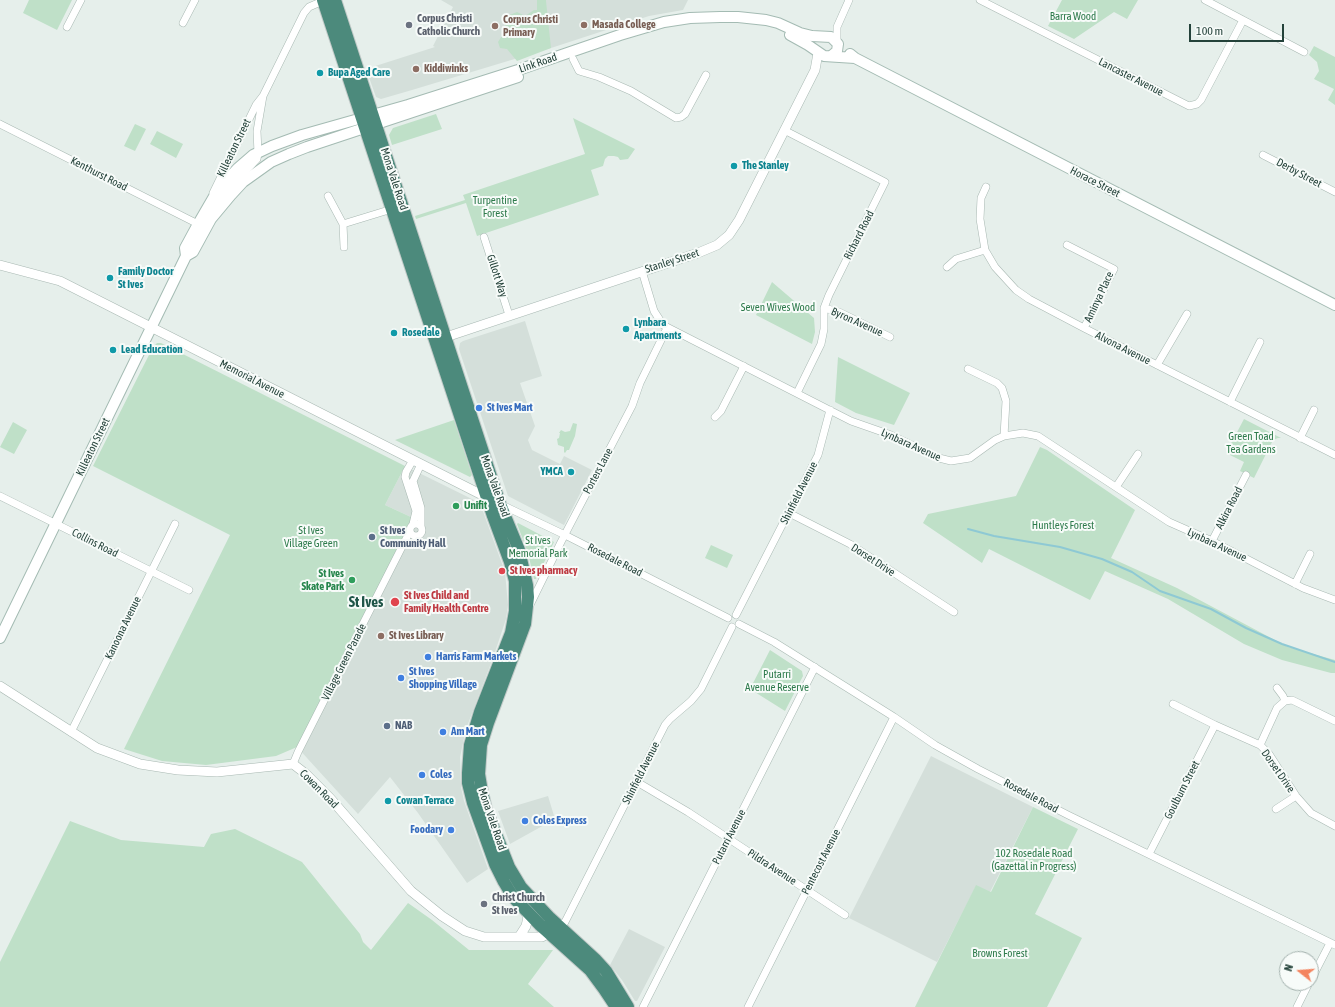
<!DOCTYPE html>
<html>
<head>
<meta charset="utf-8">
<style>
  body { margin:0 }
  #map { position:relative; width:1335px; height:1007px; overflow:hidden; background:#e6efeb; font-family:"Asap Condensed",sans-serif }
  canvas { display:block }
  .north { position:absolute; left:1279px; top:951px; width:40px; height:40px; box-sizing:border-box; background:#f7fbf9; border:1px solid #a3b1ad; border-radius:50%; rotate:287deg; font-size:11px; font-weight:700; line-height:16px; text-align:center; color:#24423a }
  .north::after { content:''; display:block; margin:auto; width:14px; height:18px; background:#f4845f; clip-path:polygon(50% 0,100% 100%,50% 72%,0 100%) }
  .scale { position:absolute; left:1189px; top:24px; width:95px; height:18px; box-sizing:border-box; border:2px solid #24423a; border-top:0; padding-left:5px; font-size:12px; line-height:14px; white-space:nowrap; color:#24423a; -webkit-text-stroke:3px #f7fbf9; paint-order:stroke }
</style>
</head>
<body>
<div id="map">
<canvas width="1335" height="1007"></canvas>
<div class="north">N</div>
<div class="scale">100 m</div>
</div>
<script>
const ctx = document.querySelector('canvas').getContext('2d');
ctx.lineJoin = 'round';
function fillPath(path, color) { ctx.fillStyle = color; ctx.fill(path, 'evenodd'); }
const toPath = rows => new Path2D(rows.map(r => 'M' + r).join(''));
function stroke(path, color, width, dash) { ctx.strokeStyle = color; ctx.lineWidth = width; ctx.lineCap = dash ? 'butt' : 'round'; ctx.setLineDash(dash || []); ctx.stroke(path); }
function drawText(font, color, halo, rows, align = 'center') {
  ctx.font = font + ' "Asap Condensed",sans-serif'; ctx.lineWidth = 4; ctx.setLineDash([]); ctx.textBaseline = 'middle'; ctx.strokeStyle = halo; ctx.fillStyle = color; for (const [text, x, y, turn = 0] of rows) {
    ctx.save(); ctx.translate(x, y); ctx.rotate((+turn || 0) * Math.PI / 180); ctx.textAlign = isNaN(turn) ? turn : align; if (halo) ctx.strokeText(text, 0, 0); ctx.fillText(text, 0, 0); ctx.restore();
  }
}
fillPath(toPath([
  [441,0,688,0,683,10,649,16,551,48,412,90,381,99,376,97,366,69,435,47,433,46,453,7],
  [525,321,542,376,520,383,535,426,528,440,532,450,560,464,564,456,592,470,564,525,508,496,459,349,460,343,463,341],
  [405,466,478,502,481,506,505,572,508,605,506,619,493,658,466,729,460,757,461,787,464,801,488,869,467,883,418,813,390,777,358,814,297,747,413,518,385,505],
  [931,756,1033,807,990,892,976,886,937,962,849,918],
  [548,796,555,819,510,844,498,811],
  [629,929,665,947,637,1001,635,1001,622,980,610,965]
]), '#d4dfda');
fillPath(toPath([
  [29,0,72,0,57,30,23,13],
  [537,0,546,0,546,1,551,48,517,61,507,49,500,48,498,42,507,28,504,23,507,16,517,12,525,16,534,10,537,10],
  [1062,0,1138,0,1127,19,1114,12,1074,39,1048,26],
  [1314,46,1335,57,1335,105,1328,100,1334,89,1314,79,1319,71,1317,62,1309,55],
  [436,114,442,129,392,145,389,135,393,128],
  [573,118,635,149,628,159,620,160,618,157,614,156,608,156,605,159,603,166,591,170,599,195,477,236,466,203,416,219,415,216,465,200,463,195,585,154],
  [135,124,146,129,135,151,124,146],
  [157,131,183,144,176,158,150,144],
  [772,282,814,318,815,332,812,344,756,315],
  [157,343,161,343,405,466,385,505,413,518,297,747,276,756,206,765,162,761,124,749,230,535,93,466,153,347],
  [838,357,910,393,894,425,856,413,835,402],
  [1244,419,1281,438,1278,438,1273,440,1254,478,1240,471,1244,462,1226,453],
  [454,420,472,475,470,477,395,440],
  [13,422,27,430,14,454,0,447],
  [573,423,577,424,575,436,569,450,567,450,565,453,564,452,564,447,558,445,557,439,559,438,560,433,559,433,561,430,565,432,570,431],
  [1040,447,1047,450,1135,510,1111,558,1177,588,1288,647,1335,660,1335,673,1331,673,1282,660,1244,644,1168,599,1105,571,1090,600,989,549,982,563,923,523,928,514,1016,496],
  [518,523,554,542,536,579,534,579,528,553,517,524],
  [711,545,733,555,727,568,705,558],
  [770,650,802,671,803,676,785,711,750,689],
  [1033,807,1078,829,1035,914,1082,938,1047,1007,915,1007,976,885,991,892],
  [70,821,121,840,204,847,211,834,235,829,302,862,360,934,363,942,371,950,408,903,432,920,469,950,553,950,528,984,554,1007,0,1007,0,962]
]), '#bfe0c8');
stroke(toPath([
  [968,529,994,536,1060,547,1102,559,1132,572,1160,591,1211,609,1246,628,1282,644,1335,662]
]), '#8ec9d4', 2);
const minor = toPath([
  [980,0,1189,106,1197,104,1201,100,1243,20],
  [1205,0,1304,52],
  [183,23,195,0],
  [67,27,81,0],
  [837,42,837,27,849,0],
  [573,59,579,71,599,77,631,91,676,118,681,117,685,114,706,75],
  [0,124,198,224,200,220],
  [784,130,885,182,829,295,824,308,824,329,821,344,797,393],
  [1263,155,1335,192],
  [986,187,981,198,980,219,985,250,995,267,1016,290,1029,299,1084,328,1335,455],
  [213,193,256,105,263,96],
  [328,196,343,224],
  [210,218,212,210,220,198,257,159,258,153,257,131,263,96,304,13,309,7,325,0],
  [484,237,509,315],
  [1067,245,1114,269,1084,328],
  [344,247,343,224,392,209],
  [947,267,956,259,985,250],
  [642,271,654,311,663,325,851,421,891,435,939,458,951,461,970,458,995,440,1004,436,1023,433,1038,436,1169,522,1212,541,1303,588,1335,600],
  [824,308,839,312,890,337],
  [1157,365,1187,314],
  [968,369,997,383,1002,388,1006,401,1004,436],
  [1230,402,1260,342],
  [715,417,721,411,744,366],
  [1300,438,1314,410],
  [413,460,406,472,405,477,416,511,413,524],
  [421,464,413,481,421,508,421,526],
  [1116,487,1138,454],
  [0,496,189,590],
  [500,504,565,535,728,618],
  [789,513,850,544,954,612],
  '410 530a6 6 0 1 1 12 0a6 6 0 1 1-12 0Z',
  [1212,541,1246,475],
  [1295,584,1310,554],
  [530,605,561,542,632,406,640,383,667,328],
  [736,615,818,455,830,410],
  [739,624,774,642,894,717,935,745,978,769,1068,815,1335,945],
  [1277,688,1283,696,1285,701],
  [1173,704,1215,725,1260,745,1269,754,1296,796,1311,813,1335,826],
  [71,732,175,524],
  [1260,745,1277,708,1285,701,1292,700,1335,721],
  [293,764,298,752,410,531],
  [637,782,688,812,845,915],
  [1276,809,1296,796],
  [1149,854,1215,725],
  [559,926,565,922,665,725,670,719,691,701,701,689,732,627],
  [1311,980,1330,943],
  [643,1007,815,667],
  [748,1007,894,717],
  [1297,1007,1309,983]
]);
const tertiary = toPath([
  [0,265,60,281,490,499],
  [440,339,698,253,717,245,729,235,739,220,815,70,818,53],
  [0,686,97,748,140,764,178,770,217,772,293,764,306,774,330,798,411,891,442,916,465,931,484,937,542,937,553,930],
  [519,937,526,926,528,917,525,911]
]);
const secondary = toPath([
  [790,35,808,45,824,56,855,58],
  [850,54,855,58,1335,305],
  [186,256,193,252,211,219,231,195,243,182,271,162,289,154,307,147,518,77],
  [0,638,186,256,185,248,198,224,216,193,223,184,238,168,253,155,272,146,302,135,408,105,518,70,620,35,664,22,690,18,720,17,738,17,766,20,778,23,800,33,812,36,831,37,838,44,837,51,831,56]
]);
const trunk = toPath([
  [323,0,493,516,510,562,515,581,515,611,511,633,480,712,470,745,468,773,468,783,473,803,495,864,504,882,513,897,540,925,590,970,604,989,616,1007],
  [335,0,500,504,519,550,527,585,528,597,525,624,488,723,481,745,479,774,482,792,486,809,509,867,521,887,550,918,596,960,606,971,628,1007]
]);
stroke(minor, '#a8b8b2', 8);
stroke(tertiary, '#a8b8b2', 10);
stroke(secondary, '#a4bbb3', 12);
stroke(trunk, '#c2cac8', 14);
stroke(minor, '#fff', 7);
stroke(tertiary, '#fff', 9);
stroke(secondary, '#fff', 10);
stroke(trunk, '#4c8a7c', 12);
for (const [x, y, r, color] of [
  [409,25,4,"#6b7280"],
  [584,25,4,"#8d6e63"],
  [495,26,4,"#8d6e63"],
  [416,69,4,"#8d6e63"],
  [320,73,4,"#0f9aa8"],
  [734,166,4,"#0f9aa8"],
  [110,278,4,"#0f9aa8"],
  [626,329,4,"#0f9aa8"],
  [394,333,4,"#0f9aa8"],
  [113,350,4,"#0f9aa8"],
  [479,408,4,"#3f7fe0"],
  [571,472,4,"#0f9aa8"],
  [456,506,4,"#2e9e5b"],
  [372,537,4,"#5c6f8a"],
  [502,571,4,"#e0444e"],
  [352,580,4,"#2e9e5b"],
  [395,602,5,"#e0444e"],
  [381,636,4,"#8d6e63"],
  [428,657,4,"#3f7fe0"],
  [401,678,4,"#3f7fe0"],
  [387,726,4,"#5c6f8a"],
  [443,732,4,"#3f7fe0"],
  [422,775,4,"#3f7fe0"],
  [388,801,4,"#0f9aa8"],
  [525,821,4,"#3f7fe0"],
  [451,830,4,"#3f7fe0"],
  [484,904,4,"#6b7280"]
]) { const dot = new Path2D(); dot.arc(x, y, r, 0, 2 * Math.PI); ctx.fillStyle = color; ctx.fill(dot); stroke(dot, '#f7fbf9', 1.5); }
drawText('11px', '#2d7a4b', '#f7fbf9', [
  ["Barra Wood",1073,17],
  ["Turpentine",495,201],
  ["Forest",495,214],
  ["Seven Wives Wood",778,308],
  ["Green Toad",1251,437],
  ["Tea Gardens",1251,450],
  ["Huntleys Forest",1063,526],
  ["St Ives",311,531],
  ["Village Green",311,544],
  ["St Ives",538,541],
  ["Memorial Park",538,554],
  ["Putarri",777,675],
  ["Avenue Reserve",777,688],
  ["102 Rosedale Road",1034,854],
  ["(Gazettal in Progress)",1034,867],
  ["Browns Forest",1000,954]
]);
drawText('bold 11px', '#5b616d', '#f7fbf9', [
  ["Corpus Christi",417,19],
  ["Catholic Church",417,32],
  ["Christ Church",492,898],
  ["St Ives",492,911]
], 'left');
drawText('bold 11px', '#785e54', '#f7fbf9', [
  ["Corpus Christi",503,20],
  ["Primary",503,33],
  ["Masada College",592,25],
  ["Kiddiwinks",424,69],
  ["St Ives Library",389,636]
], 'left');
drawText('11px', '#24423a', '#f7fbf9', [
  ["Link Road",538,63,-19],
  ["Lancaster Avenue",1131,77,27],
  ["Killeaton Street",234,148,-64],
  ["Derby Street",1299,173,28],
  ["Kenthurst Road",99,174,27],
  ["Mona Vale Road",394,179,72],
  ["Horace Street",1095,182,27],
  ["Richard Road",859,235,-63],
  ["Stanley Street",672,261,-18],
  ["Gillott Way",497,276,72],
  ["Aminya Place",1099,297,-65],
  ["Byron Avenue",857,322,24],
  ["Alvona Avenue",1123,348,27],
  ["Memorial Avenue",252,379,27],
  ["Lynbara Avenue",911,445,24],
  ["Killeaton Street",93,447,-64],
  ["Porters Lane",598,471,-62],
  ["Mona Vale Road",495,486,70],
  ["Shinfield Avenue",799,493,-63],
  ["Alkira Road",1229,508,-63],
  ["Collins Road",95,543,27],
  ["Lynbara Avenue",1217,545,25],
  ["Rosedale Road",615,560,27],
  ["Dorset Drive",873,560,33],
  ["Kanoona Avenue",123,628,-64],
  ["Village Green Parade",344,662,-63],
  ["Dorset Drive",1278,771,55],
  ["Shinfield Avenue",641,773,-63],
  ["Cowan Road",319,789,45],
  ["Goulburn Street",1182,790,-63],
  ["Rosedale Road",1031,796,28],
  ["Mona Vale Road",492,819,71],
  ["Putarri Avenue",729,837,-63],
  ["Pentecost Avenue",821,862,-63],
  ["Pildra Avenue",772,867,33]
]);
drawText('bold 11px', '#0d838f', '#f7fbf9', [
  ["Bupa Aged Care",328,73],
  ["The Stanley",742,166],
  ["Family Doctor",118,272],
  ["St Ives",118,285],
  ["Lynbara",634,323],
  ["Apartments",634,336],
  ["Rosedale",402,333],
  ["Lead Education",121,350],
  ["YMCA",563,472,"right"],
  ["Cowan Terrace",396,801]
], 'left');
drawText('bold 11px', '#366cbe', '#f7fbf9', [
  ["St Ives Mart",487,408],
  ["Harris Farm Markets",436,657],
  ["St Ives",409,672],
  ["Shopping Village",409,685],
  ["Am Mart",451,732],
  ["Coles",430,775],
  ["Coles Express",533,821],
  ["Foodary",443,830,"right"]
], 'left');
drawText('bold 11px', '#27864d', '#f7fbf9', [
  ["Unifit",464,506],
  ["St Ives",344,574,"right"],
  ["Skate Park",344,587,"right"]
], 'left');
drawText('bold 11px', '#4e5e75', '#f7fbf9', [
  ["St Ives",380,531],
  ["Community Hall",380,544],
  ["NAB",395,726]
], 'left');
drawText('bold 11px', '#be3a42', '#f7fbf9', [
  ["St Ives pharmacy",510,571],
  ["St Ives Child and",404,596],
  ["Family Health Centre",404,609]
], 'left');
drawText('bold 15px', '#1f5548', '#f7fbf9', [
  ["St Ives",366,602]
]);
</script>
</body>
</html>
